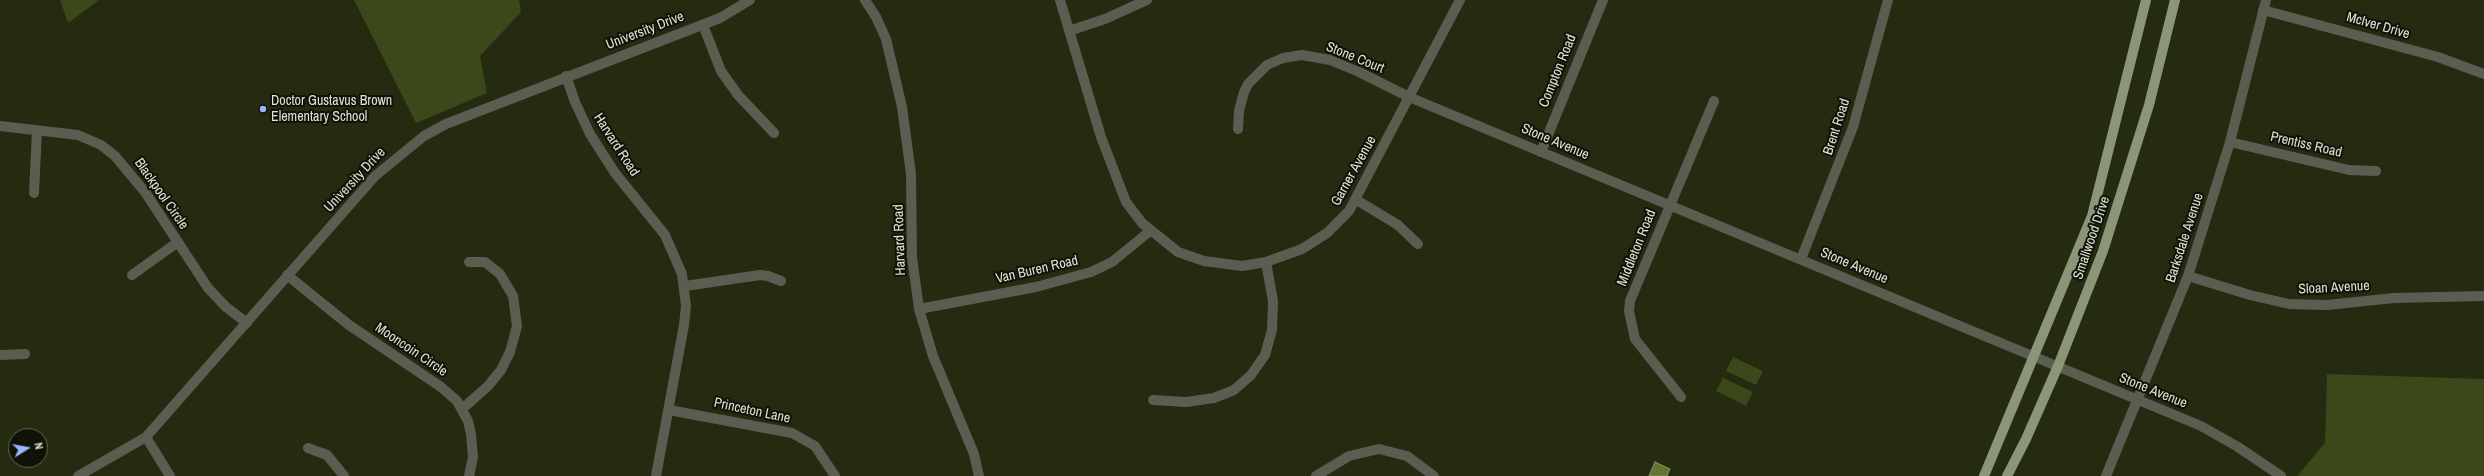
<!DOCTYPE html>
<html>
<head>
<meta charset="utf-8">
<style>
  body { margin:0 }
  #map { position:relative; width:2484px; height:476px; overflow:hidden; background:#242b10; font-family:"Archivo Narrow",sans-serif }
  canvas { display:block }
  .north { position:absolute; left:8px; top:428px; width:40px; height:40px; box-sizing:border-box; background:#0f1207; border:1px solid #616558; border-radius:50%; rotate:79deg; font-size:11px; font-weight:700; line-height:16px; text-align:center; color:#dde2d2 }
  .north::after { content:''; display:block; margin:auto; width:14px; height:18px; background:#99b5fd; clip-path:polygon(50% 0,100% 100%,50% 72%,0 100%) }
</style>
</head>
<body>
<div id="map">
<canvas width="2484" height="476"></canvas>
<div class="north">N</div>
</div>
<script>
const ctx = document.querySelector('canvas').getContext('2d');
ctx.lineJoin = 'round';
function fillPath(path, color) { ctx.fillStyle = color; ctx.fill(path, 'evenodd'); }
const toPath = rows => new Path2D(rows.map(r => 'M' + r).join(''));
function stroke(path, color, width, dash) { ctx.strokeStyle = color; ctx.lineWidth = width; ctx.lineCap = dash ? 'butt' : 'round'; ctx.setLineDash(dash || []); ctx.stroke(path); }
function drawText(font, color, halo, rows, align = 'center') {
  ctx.font = font + ' "Archivo Narrow",sans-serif'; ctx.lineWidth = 4; ctx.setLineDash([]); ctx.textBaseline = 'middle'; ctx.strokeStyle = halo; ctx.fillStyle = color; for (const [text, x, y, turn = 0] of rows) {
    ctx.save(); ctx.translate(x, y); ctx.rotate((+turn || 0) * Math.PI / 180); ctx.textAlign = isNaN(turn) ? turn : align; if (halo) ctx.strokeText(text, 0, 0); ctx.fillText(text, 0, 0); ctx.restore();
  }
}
fillPath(toPath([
  [60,0,99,0,68,23],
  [354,0,519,0,521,12,480,56,487,93,416,123],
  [1733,357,1763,371,1756,385,1726,371],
  [2327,374,2484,379,2484,476,2299,476,2298,475,2325,443],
  [1723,378,1753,392,1746,406,1716,391]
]), '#3c4819');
const water = toPath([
  [1655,462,1670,469,1667,476,1649,476,1655,462]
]);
fillPath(water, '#637431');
stroke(water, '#889561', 1);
stroke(toPath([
  [865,0,876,17,886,39,902,107,911,174,912,257,919,309,933,356,974,454,979,476],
  [1060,0,1101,137,1126,202,1142,223,1178,252,1204,261,1242,266,1266,262,1302,249,1327,233,1349,211,1460,0],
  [2263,10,2438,57,2484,74],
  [703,25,721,71,738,95,774,133],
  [1069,31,1105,19,1147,0],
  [566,76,575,102,590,134,615,173,665,235,682,274,686,306,684,325,656,476],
  [0,126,78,135,101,145,115,156,145,192,208,288,226,307,247,323],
  [1238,129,1239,111,1244,92,1248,84,1267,65,1283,58,1302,55,1330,60,1359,72,1409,97,2201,426,2238,447,2281,476],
  [2230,142,2349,170,2376,171],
  [1541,152,1603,0],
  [34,193,37,130],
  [1355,199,1398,225,1418,244],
  [1801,259,1853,127,1888,0],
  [132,275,178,242],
  [287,275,349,325,441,387,457,401,468,421,471,434,473,457,469,476],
  [2188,276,2250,295,2289,304,2327,305,2394,298,2484,296],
  [685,286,760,275,768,276,781,281],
  [919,309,1036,287,1091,272,1112,262,1150,231],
  [0,355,25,354],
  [1681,397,1635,339,1629,311,1630,301,1714,101],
  [1153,400,1186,402,1214,398,1234,390,1251,375,1265,355,1272,330,1273,301,1266,262],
  [462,409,488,386,501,370,510,352,517,326,513,296,500,274,485,262,469,262],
  [669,410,792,433,815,446,835,476],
  [146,437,170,476],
  [308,448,327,455,344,476],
  [78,476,146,437,375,176,424,136,446,124,720,18,750,0],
  [1316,476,1349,456,1379,449,1407,456,1434,476],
  [2106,476,2188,276,2230,142,2266,0]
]), '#5a5e51', 10);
stroke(toPath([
  [1984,476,2092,216,2146,0],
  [2007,476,2026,439,2058,366,2103,251,2149,105,2175,0]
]), '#8c947a', 10);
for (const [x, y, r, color] of [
  [263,109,4,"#99b5fd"]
]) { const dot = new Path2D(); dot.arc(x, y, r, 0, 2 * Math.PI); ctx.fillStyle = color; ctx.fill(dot); stroke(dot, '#0f1207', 1.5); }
drawText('14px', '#dde2d2', '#0f1207', [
  ["McIver Drive",2378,26,16],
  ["University Drive",645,31,-21],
  ["Stone Court",1355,58,22],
  ["Compton Road",1558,71,-68],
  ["Brent Road",1837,127,-72],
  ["Stone Avenue",1555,142,23],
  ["Harvard Road",616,145,57],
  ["Prentiss Road",2306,145,13],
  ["Garner Avenue",1354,171,-61],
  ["University Drive",355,180,-47],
  ["Blackpool Circle",161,194,55],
  ["Smallwood Drive",2092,238,-71],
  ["Barksdale Avenue",2185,238,-72],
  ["Harvard Road",900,240,-92],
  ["Middleton Road",1637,248,-68],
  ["Stone Avenue",1854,266,23],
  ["Van Buren Road",1037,270,-13],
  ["Sloan Avenue",2334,288,-3],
  ["Mooncoin Circle",411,350,34],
  ["Stone Avenue",2153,391,22],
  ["Princeton Lane",752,411,12]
]);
drawText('14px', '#dde2d2', '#0f1207', [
  ["Doctor Gustavus Brown",271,101],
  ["Elementary School",271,117]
], 'left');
</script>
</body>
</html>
